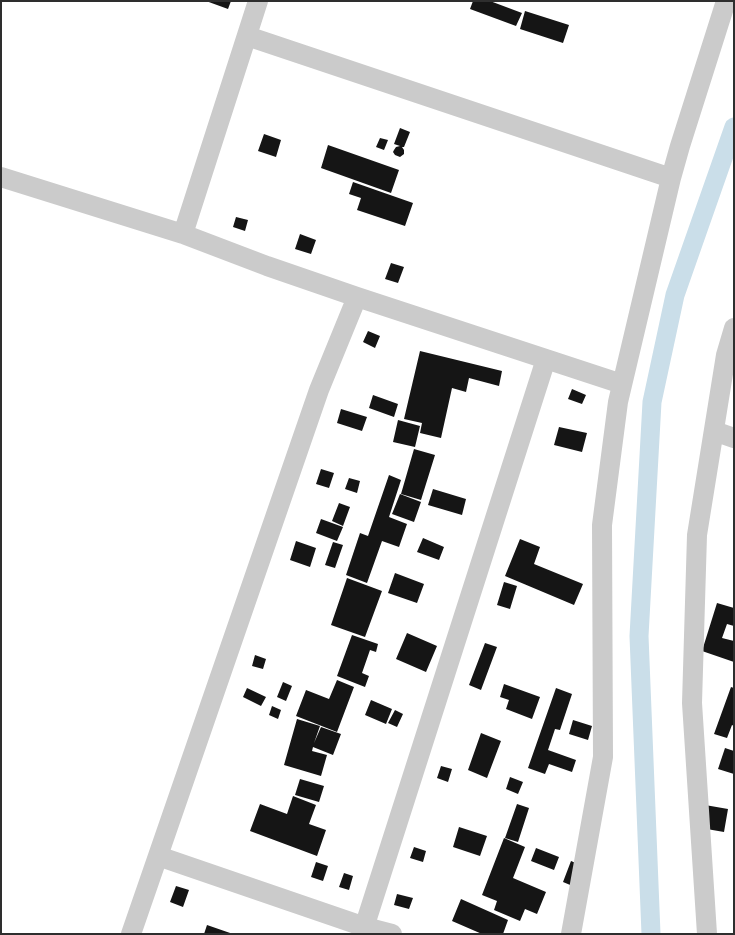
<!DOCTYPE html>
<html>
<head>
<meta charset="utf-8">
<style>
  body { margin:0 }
  #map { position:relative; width:735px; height:935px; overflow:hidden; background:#fff; font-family:"Fira Sans",sans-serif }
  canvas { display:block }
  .frame { position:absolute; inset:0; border:2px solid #2e2e2e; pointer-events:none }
</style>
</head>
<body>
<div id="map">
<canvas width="735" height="935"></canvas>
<div class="frame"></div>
</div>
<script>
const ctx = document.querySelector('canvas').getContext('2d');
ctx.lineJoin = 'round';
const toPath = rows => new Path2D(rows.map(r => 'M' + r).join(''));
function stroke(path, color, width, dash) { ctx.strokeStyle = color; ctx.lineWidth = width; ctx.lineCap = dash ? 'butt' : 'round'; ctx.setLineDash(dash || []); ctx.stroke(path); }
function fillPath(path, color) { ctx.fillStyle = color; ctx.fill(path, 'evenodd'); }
stroke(toPath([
  [651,934,639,636,652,402,675,295,734,127]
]), '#cadee9', 19);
fillPath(toPath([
  [206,1,231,1,228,9],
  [473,1,490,1,522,13,516,26,470,9],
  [525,11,569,25,563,43,520,29],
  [400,128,410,132,404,147,402,147,404,150,404,154,400,157,395,155,393,152,394,150,396,147,400,146,394,144],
  [264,134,281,140,276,157,258,151],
  [380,138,388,140,384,150,376,147],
  [328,145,399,170,391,193,321,168],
  [353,182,413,203,405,226,357,210,361,198,349,194],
  [236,217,248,220,245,231,233,227],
  [300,234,316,240,311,254,295,249],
  [391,263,404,267,398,283,385,279],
  [368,331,380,336,375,348,363,342],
  [420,351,502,371,499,386,469,378,466,392,452,388,441,438,420,433,422,423,404,419],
  [572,389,586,395,582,404,568,399],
  [373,395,398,404,394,417,369,408],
  [341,409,367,417,362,431,337,423],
  [398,420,420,426,415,447,393,442],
  [559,427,587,433,582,452,554,445],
  [414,449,435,455,421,500,401,494],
  [321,469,334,473,329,488,316,484],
  [389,475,401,480,389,517,407,524,399,547,382,541,367,583,346,575,360,533,368,536],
  [349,478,360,481,357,493,345,489],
  [433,489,466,499,462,515,428,505],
  [400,494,421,502,414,522,392,514],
  [339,503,350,507,343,526,332,521],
  [321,519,343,527,337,541,316,533],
  [423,538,444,547,439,560,417,552],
  [520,539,540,547,534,564,583,584,574,605,505,576],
  [296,541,316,548,310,567,290,560],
  [333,542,343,545,335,568,325,565],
  [395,573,424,584,417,603,388,593],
  [347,578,382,591,365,637,331,625],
  [504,582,517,586,510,609,497,605],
  [717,603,734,608,734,626,727,624,722,638,734,641,734,662,702,651],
  [407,633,437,646,426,672,396,659],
  [352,635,378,644,376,652,370,650,362,673,369,676,365,687,337,676],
  [485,643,497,647,481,690,469,685],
  [255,655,266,659,263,669,252,666],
  [337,680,354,687,337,732,296,716,306,690,329,699],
  [283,682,292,686,286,701,277,697],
  [504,684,540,697,532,719,506,709,509,700,500,697],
  [731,687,734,688,734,726,732,725,727,738,714,734],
  [247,688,266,697,261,706,243,697],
  [556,688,572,694,560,730,555,729,548,750,576,760,572,772,549,764,545,774,528,768],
  [371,700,392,709,386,724,365,715],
  [272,706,281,710,278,719,269,715],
  [395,710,403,714,397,727,388,723],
  [297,719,320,726,314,743,321,727,341,734,333,755,313,747,312,751,327,755,321,776,284,765],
  [573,720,592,726,588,740,569,734],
  [481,733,501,741,487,778,468,770],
  [725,748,734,751,734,774,718,769],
  [441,766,452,769,448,782,437,778],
  [510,777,523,782,518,794,506,789],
  [300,779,324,786,319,802,295,795],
  [293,796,316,805,309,824,326,830,317,856,250,831,260,804,287,814],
  [517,804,529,808,518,842,505,838],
  [705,805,728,809,724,832,701,828],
  [459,827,487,836,480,856,453,847],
  [504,838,525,847,513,878,546,892,537,914,525,909,520,921,494,910,497,901,482,895],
  [414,847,426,851,423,862,410,858],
  [536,848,559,857,554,870,531,861],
  [571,861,583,866,575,887,563,882],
  [316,862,328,866,323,881,311,877],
  [344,873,353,876,349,890,339,887],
  [176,886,189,890,183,907,170,902],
  [397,894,413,898,409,909,394,905],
  [461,899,508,920,503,934,482,934,452,921],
  [207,925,233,934,204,934]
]), '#151515');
stroke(toPath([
  [258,1,183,234,267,266,357,297,622,384],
  [247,36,671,178],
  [1,177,183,234],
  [714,431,734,438],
  [158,856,365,927,392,934],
  [131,934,319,390,357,297],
  [362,934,546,359],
  [571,934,603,757,602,525,618,402,671,178,680,146,726,1],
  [707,934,692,703,697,535,726,355,734,328]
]), '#cbcbcb', 20);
</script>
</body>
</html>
